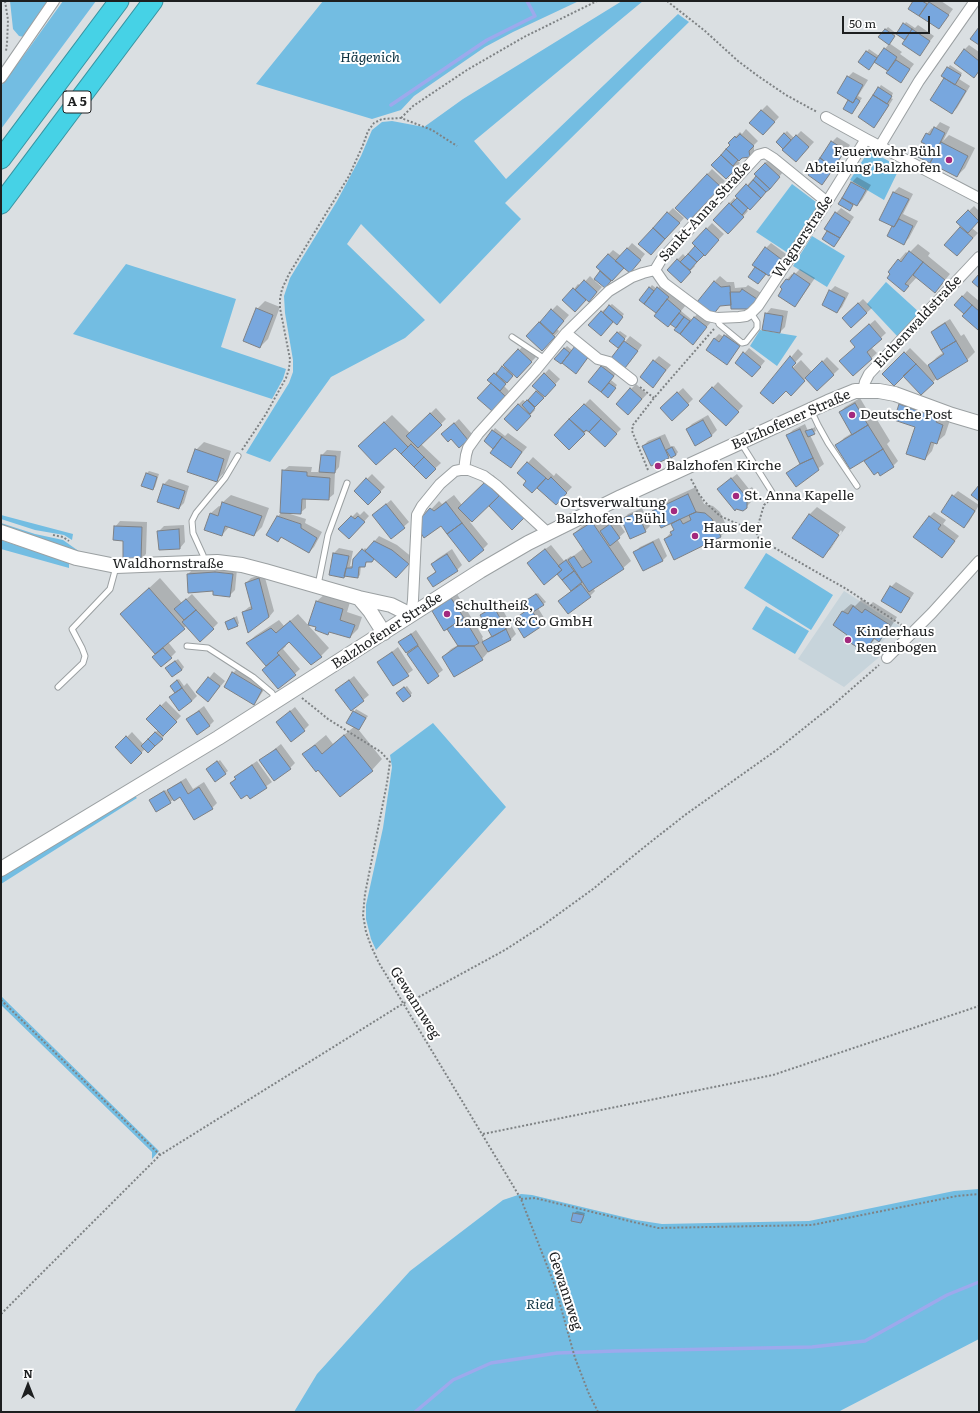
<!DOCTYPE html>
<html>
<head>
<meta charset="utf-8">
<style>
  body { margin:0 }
  #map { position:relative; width:980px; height:1413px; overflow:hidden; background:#dadfe2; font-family:Literata,serif }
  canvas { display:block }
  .frame { position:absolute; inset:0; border:2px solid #1d1f20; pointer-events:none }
  .north { position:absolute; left:8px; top:1365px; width:40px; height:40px; -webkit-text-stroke:3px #fff; paint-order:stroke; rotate:0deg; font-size:11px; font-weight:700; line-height:16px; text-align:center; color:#1d1f20 }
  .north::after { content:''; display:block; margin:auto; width:14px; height:18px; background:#1d1f20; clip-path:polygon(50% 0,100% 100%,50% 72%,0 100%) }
  .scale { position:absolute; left:842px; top:16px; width:88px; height:18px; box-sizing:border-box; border:2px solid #1d1f20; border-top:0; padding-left:5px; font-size:12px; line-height:14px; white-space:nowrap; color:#1d1f20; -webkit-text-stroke:3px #fff; paint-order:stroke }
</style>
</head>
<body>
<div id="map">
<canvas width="980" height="1413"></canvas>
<div class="frame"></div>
<div class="north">N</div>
<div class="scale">50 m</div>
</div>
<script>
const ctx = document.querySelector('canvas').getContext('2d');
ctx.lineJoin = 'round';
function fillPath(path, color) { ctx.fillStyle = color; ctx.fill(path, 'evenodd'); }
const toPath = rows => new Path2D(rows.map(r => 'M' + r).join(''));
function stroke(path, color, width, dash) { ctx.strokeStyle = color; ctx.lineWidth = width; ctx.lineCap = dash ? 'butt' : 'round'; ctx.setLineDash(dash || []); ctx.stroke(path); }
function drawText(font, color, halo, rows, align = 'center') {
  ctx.font = font + ' Literata,serif'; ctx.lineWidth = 4; ctx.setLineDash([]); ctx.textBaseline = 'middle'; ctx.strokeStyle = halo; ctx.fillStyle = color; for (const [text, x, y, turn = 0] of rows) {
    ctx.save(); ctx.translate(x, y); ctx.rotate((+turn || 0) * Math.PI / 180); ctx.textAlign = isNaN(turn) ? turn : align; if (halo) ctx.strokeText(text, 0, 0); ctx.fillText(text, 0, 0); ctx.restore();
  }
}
fillPath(toPath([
  [844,591,904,629,900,634,895,629,878,646,884,653,844,687,798,659]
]), '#c7d4db');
fillPath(toPath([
  [10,1,49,1,24,37,19,36,13,29],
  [63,1,96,1,1,129,1,86,27,51],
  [323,1,579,1,513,32,485,47,414,96,401,110,372,119,256,84],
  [622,1,643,1,474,141,506,179,678,14,689,22,505,203,521,219,440,304,361,224,347,244,425,320,405,338,331,377,270,462,246,453,289,383,293,372,293,360,285,313,284,296,290,278,337,201,361,156,372,130,382,122,392,121,424,127,463,99],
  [868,152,872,152,900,167,884,200,850,180],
  [792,184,816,202,817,210,788,253,756,232],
  [812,236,845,256,827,287,793,266],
  [126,264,236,299,221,347,286,369,283,379,272,399,73,334],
  [886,282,920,313,897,336,867,304],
  [760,330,797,336,777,366,750,346],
  [1,515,73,534,72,540,64,535,35,530,1,519],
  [1,523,35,534,63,540,80,552,1,527],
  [1,540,69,563,69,568,1,549],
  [766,553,833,595,811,630,744,588],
  [766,606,809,631,795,654,752,629],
  [433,723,506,807,376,950,371,939,366,919,366,905,383,828,392,767,390,755],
  [134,795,137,798,1,884,1,876],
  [1,996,159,1151,152,1159,152,1152,1,1005],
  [979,1189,979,1339,838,1412,294,1412,317,1374,410,1271,503,1200,521,1194,532,1195,636,1220,662,1224,809,1221,954,1191]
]), '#73bde2');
fillPath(toPath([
  [915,1,928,1,930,3,931,1,941,1,953,9,939,28,910,8],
  [906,22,915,28,918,25,934,36,919,55,906,40,897,33,889,43,902,52,900,54,914,64,901,81,889,71,875,61,859,62,869,49,879,56,889,44,880,37,886,29,888,27,897,34],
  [969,45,979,52,979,71,974,76,964,50],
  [950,65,962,73,959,79,970,86,957,108,952,113,945,78,942,76],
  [853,72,868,80,858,96,862,98,852,113,844,109,850,100,848,77],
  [881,85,893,93,891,98,893,99,879,121,874,126,879,88],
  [767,105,779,117,768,129,750,122],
  [940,122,950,127,943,141,949,135,975,148,965,168,957,176,920,157,926,144,927,134,932,128,934,130],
  [746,129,758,141,754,145,754,151,749,156,742,157,739,159,737,160,740,163,726,178,713,165,731,145,735,137,740,132,742,134],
  [787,131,794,138,801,131,814,142,801,156,787,144,777,141],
  [837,137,850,145,827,178,822,183,810,175,832,142],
  [770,158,784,171,755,204,746,209,748,211,733,228,714,220,734,198,736,200,738,197,737,196,752,180,753,181,758,176,765,163],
  [712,169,725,181,689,219,676,208],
  [857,177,871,185,862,200,857,205,854,204,852,207,840,203,852,182],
  [899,187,913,194,903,214,918,221,909,238,904,243,893,226,880,219,894,192],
  [974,206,979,211,979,220,972,228,978,233,962,250,945,244,962,227,958,222],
  [673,208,684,218,656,249,668,213],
  [841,208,854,217,836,244,823,239,829,230,836,213],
  [712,223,724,234,694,265,695,266,681,281,668,269,683,254,686,257,696,246,693,243],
  [632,243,645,254,635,267,624,267,607,285,596,279,595,281,602,287,594,296,586,299,575,310,574,289,578,284,581,286,590,276,594,280,602,271,608,255,613,250,621,256],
  [771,243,786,254,769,275,766,273,749,277,756,267,766,248],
  [918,244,930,253,928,256,950,274,940,286,917,277,904,291,899,260,906,252,908,254],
  [800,269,815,278,799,301,794,306,782,287,787,279,792,274,794,275],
  [720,276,727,282,734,282,735,288,746,287,748,285,761,293,756,302,732,304,715,281],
  [663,283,686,305,681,311,692,320,699,312,711,322,693,343,676,330,677,328,640,300,652,285,657,289],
  [835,286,849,293,842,307,837,312,830,291],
  [967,291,979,301,979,327,955,305],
  [863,299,872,308,851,327,848,313],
  [265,301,280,307,268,339,260,347,257,309],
  [612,304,624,314,619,321,614,321,606,330,601,312],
  [557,305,569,315,557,329,559,331,542,350,527,336],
  [771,308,788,311,785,327,780,332,766,314],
  [950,319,961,336,964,334,975,352,967,360,937,378,921,394,903,375,884,374,910,348,931,369,929,365,937,357,944,352,932,332,937,327],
  [875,320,886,333,871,347,877,353,853,375,856,336],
  [730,330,744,341,727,363,714,339,719,334,724,337],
  [620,331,627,336,618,347,617,333],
  [630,336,642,345,630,362,624,343],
  [524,345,536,357,517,377,514,374,504,386,509,391,497,405,493,383,489,380,497,371,498,373],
  [567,346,573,351,593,351,581,367,564,349],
  [749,348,765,361,757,371,736,363],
  [798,349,803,354,788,370,789,371,801,360,812,372,827,357,839,369,817,390,806,378,791,394,786,390,773,403,761,393],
  [659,356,671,365,653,386,654,361],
  [607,361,618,371,611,380,617,385,608,397,589,382],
  [549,369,560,379,536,405,534,409,535,410,522,424,518,405,523,400,526,402,538,390,533,386],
  [718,382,743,406,726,424,700,401],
  [636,384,647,394,633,409,631,389],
  [683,388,693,399,672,420,661,408],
  [908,397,951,417,945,435,937,442,935,442,932,451,925,459,916,426,900,405],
  [860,398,873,420,876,418,890,441,887,444,898,461,893,466,866,461,869,457,837,445,844,438,852,433,840,412,845,407],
  [590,399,621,429,605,445,588,430,569,448,555,435],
  [436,408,446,419,421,444,441,463,426,477,395,446,367,438,392,415,410,433],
  [708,415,717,430,712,435,687,429,692,424],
  [459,419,472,434,467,439,448,429],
  [805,424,808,431,815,427,816,431,810,435,824,464,796,485,787,474,801,463,788,435,793,430],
  [495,428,505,436,508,433,527,447,511,466,495,448,485,441],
  [665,434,671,447,674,446,678,452,676,455,670,455,668,457,643,446,648,441],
  [204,442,231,451,224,473,216,481,196,450],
  [327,450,341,451,339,467,335,472,334,494,328,499,306,498,306,508,300,513,287,513,306,519,305,523,322,532,314,547,309,552,282,537,278,541,267,535,278,516,281,513,283,471,289,466,312,467,311,472,320,472,322,455],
  [533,457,554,476,556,473,572,487,556,504,519,473],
  [149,471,159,474,155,487,153,489,142,485,147,473],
  [372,474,385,487,368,504,355,491],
  [737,474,749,489,752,487,756,493,752,497,751,502,743,510,736,508,724,484],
  [493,475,506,488,470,522,488,544,483,549,441,525,422,519,439,501,442,504,454,495,462,505],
  [169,479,189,486,184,503,179,508,164,484],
  [696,487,704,504,713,506,720,512,728,529,720,537,665,539,674,529,671,522,654,511,661,503],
  [958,491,979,505,969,522,964,527,953,496],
  [231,495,269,508,262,527,254,535,229,527,222,535,211,513,219,506,222,507,223,502],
  [391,500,409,522,391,538,373,515],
  [817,507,846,527,830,549,822,557,809,515],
  [841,530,842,532,830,550,827,550],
  [642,508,650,526,645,531,623,519,628,514],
  [364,511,369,516,354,533,340,529,357,512,360,515],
  [934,512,946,520,943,524,959,536,942,557,929,517],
  [600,515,607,525,616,519,625,532,617,539,631,561,623,568,593,588,595,591,590,596,559,601,572,590,558,573,533,558,551,545,564,561,571,556,572,557,584,548,574,534,582,526],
  [120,521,147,522,146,554,141,559,115,527],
  [184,525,185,542,180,548,159,531,164,526],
  [379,536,397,545,413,558,401,571,374,558,371,561,367,561,365,566,361,566,360,575,358,577,346,576,344,577,330,574,334,553,339,548,353,551,350,566,353,566,354,560,365,548,367,550],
  [659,538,667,556,662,561,635,552,640,547],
  [452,549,462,565,457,570,428,578,437,570,432,564,437,559],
  [221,567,237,569,235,590,229,596,214,590,188,574,193,569],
  [264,574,274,611,269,617,243,612,249,607,252,606,246,583,251,578],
  [160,578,182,603,192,594,218,623,213,628,186,626,168,642,176,652,171,657,156,654,121,614],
  [896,582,914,593,905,607,900,612,891,587],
  [538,593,546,602,538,608,546,621,541,626,514,620,531,607,529,599],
  [325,594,350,602,347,612,362,617,358,629,350,637,317,601],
  [457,594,483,637,482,638,484,642,492,635,481,615,486,610,499,603,516,634,511,639,489,651,482,659,443,657,451,649,458,645,447,628,433,611,438,606],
  [862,599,870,605,873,602,897,617,887,633,879,641,876,638,864,651,849,635,834,625,843,611,851,604,855,606],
  [298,614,329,648,321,656,289,641,285,644,286,646,283,649,300,669,279,688,267,666,247,643,255,636,279,620,284,626],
  [237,616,239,623,237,626,226,622],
  [416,630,443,670,428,682,400,642],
  [398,647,413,670,393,685,378,663],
  [178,659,184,667,182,670,169,665],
  [238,668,267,685,258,699,253,704,233,673],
  [214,672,225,681,213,695,198,692],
  [354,676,369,695,351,710,337,690],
  [179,679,184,686,187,683,197,696,192,701,170,697,176,692,173,683],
  [407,686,412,693,410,696,400,691],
  [166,701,181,716,163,735,164,736,162,739,145,749,131,763,117,747,132,732,143,744,158,730,147,719],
  [204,706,214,721,209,726,187,719],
  [295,707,309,725,304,730,277,722],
  [356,709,368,716,358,729,382,759,372,770,318,769,303,754,326,735,333,744,355,726,348,722],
  [281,744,295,763,290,768,261,760],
  [220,760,228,771,215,781,210,767],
  [257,761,272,782,250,798,248,793,231,783,241,772],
  [186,778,193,789,204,782,217,803,212,808,180,795,170,802,152,798,166,790,167,792,173,786],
  [577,1211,585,1213,583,1220,581,1222,573,1220,574,1213]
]), '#0003');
stroke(toPath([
  [391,105,487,40,535,16,527,1],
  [415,1412,453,1380,491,1363,557,1353,616,1351,812,1347,865,1341,947,1295,979,1282]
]), '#9da9ec', 3.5);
const building = toPath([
  [913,1,922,1,927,4,919,16,908,9,913,1],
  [929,2,949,15,939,29,919,16,929,2],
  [903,23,912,29,905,40,896,34,903,23],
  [979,27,979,45,970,39,979,27],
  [885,29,895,36,889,45,878,37,885,29],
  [912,29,930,41,920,56,902,44,912,29],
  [884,48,897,57,888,71,874,62,884,48],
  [964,49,979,61,979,71,974,78,954,63,964,49],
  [866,51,877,58,869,70,858,62,866,51],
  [896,60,910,69,901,83,886,73,896,60],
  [947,67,961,75,955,85,941,76,947,67],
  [847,76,863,85,853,103,837,93,847,76],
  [944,78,966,91,952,114,930,100,944,78],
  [878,87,892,96,887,104,873,95,878,87],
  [873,95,889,105,874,128,858,117,873,95],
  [856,98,860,101,852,114,843,109,848,100,853,103,856,98],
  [761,110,775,122,763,135,749,123,761,110],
  [934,127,945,133,930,163,918,157,925,144,921,142,926,133,930,135,934,127],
  [784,133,791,140,783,149,776,142,784,133],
  [740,134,754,146,749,151,750,157,742,158,739,161,726,149,730,145,728,143,735,136,736,138,740,134],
  [796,135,809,147,796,162,782,150,796,135],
  [831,141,845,150,834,168,820,158,831,141],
  [941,142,968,156,957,177,930,163,941,142],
  [726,149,738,160,733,166,721,155,726,149],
  [721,155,736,169,726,179,711,165,721,155],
  [820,158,834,168,822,185,808,175,820,158],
  [765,163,780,177,770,189,754,174,765,163],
  [707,174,721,187,689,221,675,208,707,174],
  [756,176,770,189,766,192,753,180,756,176],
  [753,180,766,192,761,198,748,186,753,180],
  [851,182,866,190,857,206,842,198,851,182],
  [746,184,761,198,750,210,735,196,746,184],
  [893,192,909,199,894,227,879,220,893,192],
  [737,198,748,208,742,215,731,204,737,198],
  [842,198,853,205,850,211,838,204,842,198],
  [729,203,744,217,728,234,713,220,729,203],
  [968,210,979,221,968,233,956,222,968,210],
  [667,212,680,223,665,239,653,228,667,212],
  [835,212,850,222,840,238,824,229,835,212],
  [899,219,913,226,904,245,887,236,892,226,894,227,899,219],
  [960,227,973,238,957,256,944,245,960,227],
  [653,228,665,239,651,255,638,244,653,228],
  [706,228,719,240,705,256,692,243,706,228],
  [827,231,840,238,834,247,822,239,827,231],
  [695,246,704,255,697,262,688,254,695,246],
  [765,247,781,259,769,276,752,265,765,247],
  [627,248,641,260,630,273,615,261,627,248],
  [909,251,923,262,905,284,909,286,904,292,887,278,890,274,888,272,898,259,901,262,909,251],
  [608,254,624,268,612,281,596,267,608,254],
  [688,254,697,262,690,270,680,262,688,254],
  [677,259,691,272,681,283,667,270,677,259],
  [923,262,945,280,935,293,913,275,923,262],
  [755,267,766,274,758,284,748,277,755,267],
  [600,271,611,281,605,288,594,279,600,271],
  [794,273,810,284,795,307,778,296,782,289,780,287,786,279,789,280,794,273],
  [979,274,979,288,972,282,979,274],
  [584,280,597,292,589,302,575,290,584,280],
  [714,281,721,287,730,286,731,305,720,306,713,315,697,302,714,281],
  [649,287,654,291,644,304,639,300,649,287],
  [657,287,669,297,656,313,644,304,657,287],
  [573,288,586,300,575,312,562,300,573,288],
  [742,289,757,299,751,309,731,309,730,292,740,292,742,289],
  [829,290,845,298,837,313,822,305,829,290],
  [962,296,972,305,964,314,954,305,962,296],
  [667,299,681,311,668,327,654,316,667,299],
  [858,303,867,313,851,328,842,318,858,303],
  [609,305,623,317,617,325,603,313,609,305],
  [972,305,979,311,979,328,978,330,962,316,972,305],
  [256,308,273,315,260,348,243,341,256,308],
  [551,309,564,321,553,334,540,322,551,309],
  [601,311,613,322,601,336,588,325,601,311],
  [679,313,684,317,676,328,670,324,679,313],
  [765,313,783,316,780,333,762,330,765,313],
  [684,317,690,321,680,334,674,330,684,317],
  [694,317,707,327,693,345,680,334,694,317],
  [539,322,555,337,542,351,526,336,539,322],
  [945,323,956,341,941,350,931,332,945,323],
  [869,324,882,339,867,352,872,359,853,376,839,361,855,347,850,341,869,324],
  [617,332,625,339,618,348,609,341,617,332],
  [724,335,740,346,727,365,706,350,714,338,719,342,724,335],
  [624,341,638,351,625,368,611,358,624,341],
  [956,341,968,361,937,380,928,365,944,354,941,350,956,341],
  [575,346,589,356,576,374,562,363,575,346],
  [564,348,570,353,561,364,554,359,564,348],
  [518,349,532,362,517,378,503,365,518,349],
  [743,352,761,367,752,377,735,363,743,352],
  [904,352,916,364,894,386,882,374,904,352],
  [790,356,796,363,792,367,805,381,791,396,786,391,773,404,760,393,790,356],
  [653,360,666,370,653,388,640,377,653,360],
  [822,361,834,375,817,391,805,378,822,361],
  [916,364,934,383,921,395,903,376,916,364],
  [502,366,513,376,507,383,496,374,502,366],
  [601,366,614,376,601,392,588,382,601,366],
  [494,373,506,384,500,391,487,380,494,373],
  [544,373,556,385,545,397,532,386,544,373],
  [491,383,505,396,492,411,477,398,491,383],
  [609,383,616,388,608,398,601,392,609,383],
  [712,387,739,412,726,426,699,401,712,387],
  [630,388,642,399,628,415,616,404,630,388],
  [536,391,544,398,535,407,528,400,536,391],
  [677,392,689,405,672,421,660,408,677,392],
  [527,400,535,408,530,414,522,405,527,400],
  [855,403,868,425,852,435,839,412,855,403],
  [518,404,531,416,517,431,504,419,518,404],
  [584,404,601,419,589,432,586,430,584,432,569,419,584,404],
  [899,404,938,418,936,422,943,425,937,444,931,442,925,460,906,454,915,427,894,420,899,404],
  [430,413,442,425,418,448,406,436,430,413],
  [569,419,585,434,569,450,554,435,569,419],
  [601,419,617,434,605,447,589,432,601,419],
  [703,420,712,436,695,446,686,429,703,420],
  [384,422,408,447,401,454,395,448,376,465,358,446,384,422],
  [454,423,468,440,459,448,451,439,448,442,441,434,454,423],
  [868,425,883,449,850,469,835,445,868,425],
  [800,429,813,458,800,464,786,435,800,429],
  [812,429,815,434,808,437,805,431,812,429],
  [492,430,502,437,493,449,484,441,492,430],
  [502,437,522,452,511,468,490,453,502,437],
  [660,438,669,458,651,466,642,446,660,438],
  [411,444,424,457,414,467,401,454,411,444],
  [672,447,676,455,671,458,666,450,672,447],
  [195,449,224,459,217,482,187,472,195,449],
  [883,449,894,467,880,476,878,472,874,475,864,461,883,449],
  [321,455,336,456,335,473,319,472,321,455],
  [424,457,436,469,426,479,414,467,424,457],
  [813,458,819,470,796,487,786,473,800,464,813,458],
  [527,462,546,478,532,493,523,485,526,481,517,473,527,462],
  [282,470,307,472,307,476,330,478,329,500,302,499,301,514,280,513,282,470],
  [146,473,157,477,153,490,141,486,146,473],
  [551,477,567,493,556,505,537,488,546,478,548,480,551,477],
  [366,478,381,492,368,505,354,491,366,478],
  [731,478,744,494,746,491,752,498,747,502,747,508,743,511,736,509,735,511,717,489,731,478],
  [485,482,499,496,472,522,458,508,485,482],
  [163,484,185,491,179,509,157,502,163,484],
  [979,485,979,501,971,495,979,485],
  [688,494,696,512,661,528,652,511,688,494],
  [500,495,524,518,512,530,489,506,500,495],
  [952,495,975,511,964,528,941,512,952,495],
  [222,502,262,516,254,536,225,526,222,536,204,530,210,513,218,516,222,502],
  [446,502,462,523,447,534,441,526,424,538,419,530,421,518,430,508,434,511,446,502],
  [386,504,405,528,391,539,372,515,386,504],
  [637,512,646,532,630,539,621,519,637,512],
  [696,512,705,513,712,519,721,537,674,560,664,539,672,535,670,532,674,530,671,524,680,519,683,524,691,520,689,515,696,512],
  [809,514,839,535,823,558,792,538,809,514],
  [277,516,301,524,301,528,317,538,309,553,281,537,278,542,266,535,277,516],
  [351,516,355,519,358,516,365,522,349,539,338,529,351,516],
  [929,516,941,525,938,529,955,541,942,558,913,537,929,516],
  [592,522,624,569,589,592,568,560,574,556,582,568,592,562,573,534,592,522],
  [462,523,484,550,469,562,447,534,462,523],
  [610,524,620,538,610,546,600,531,610,524],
  [114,526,142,527,141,560,123,559,123,541,113,540,114,526],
  [179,529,180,549,159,550,157,531,179,529],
  [374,541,392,550,409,564,396,578,365,551,374,541],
  [653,542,663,561,643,571,633,552,653,542],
  [362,549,374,559,372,562,366,562,365,567,359,567,358,578,344,576,346,568,352,568,353,559,362,549],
  [545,549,562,570,544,585,527,563,545,549],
  [333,553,349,556,344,578,329,575,333,553],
  [447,554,458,571,433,587,427,578,436,572,431,564,447,554],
  [566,560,574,571,562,580,557,574,562,570,558,566,566,560],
  [574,571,582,582,571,591,562,580,574,571],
  [215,572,233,574,230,597,213,595,213,591,188,593,187,574,215,572],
  [259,578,269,617,248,633,242,612,252,609,245,583,259,578],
  [581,584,591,597,568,614,558,601,581,584],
  [890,586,910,598,901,613,881,601,890,586],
  [149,588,185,629,155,654,120,614,149,588],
  [536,594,544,605,533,612,525,601,536,594],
  [451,598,464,618,444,631,432,611,451,598],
  [186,599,196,610,184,620,174,609,186,599],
  [316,601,343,609,340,620,355,625,350,638,329,632,328,635,315,630,316,627,308,625,316,601],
  [853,606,862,613,865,609,890,625,879,642,874,638,865,652,844,639,847,635,833,625,842,611,848,614,853,606],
  [494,607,506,629,492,637,480,615,494,607],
  [530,608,542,626,524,638,513,620,530,608],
  [196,610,214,629,200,642,182,622,196,610],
  [234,618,238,626,228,630,225,622,234,618],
  [464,618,479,643,474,646,458,646,447,629,464,618],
  [290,621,322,657,311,665,289,642,277,653,279,655,266,666,246,643,271,628,276,633,290,621],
  [506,629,511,640,488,652,482,642,506,629],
  [411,634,418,645,406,653,398,642,411,634],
  [418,646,439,676,428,684,407,654,418,646],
  [458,646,474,646,483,660,454,677,442,657,458,646],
  [163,648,172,658,161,667,152,657,163,648],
  [392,652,409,676,393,686,377,662,392,652],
  [279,655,296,675,278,689,262,670,279,655],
  [175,661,182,670,172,677,165,668,175,661],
  [232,672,262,690,254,705,224,687,232,672],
  [208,677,220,686,208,702,196,692,208,677],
  [177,680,182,688,175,693,170,686,177,680],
  [349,680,364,701,351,711,335,690,349,680],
  [404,687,411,696,403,702,396,693,404,687],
  [182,688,192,701,179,711,169,697,182,688],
  [160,705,177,722,163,736,146,719,160,705],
  [199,711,210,726,197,735,186,719,199,711],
  [290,711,305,731,291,742,276,722,290,711],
  [353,711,366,718,359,730,346,723,353,711],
  [155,732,163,739,155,746,148,739,155,732],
  [344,735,373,771,340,797,318,770,316,772,302,754,315,745,322,754,344,735],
  [126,736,142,753,131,764,115,747,126,736],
  [148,739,155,746,148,753,141,746,148,739],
  [276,749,291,769,274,781,259,760,276,749],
  [217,761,226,774,215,782,206,769,217,761],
  [252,765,267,788,250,799,247,795,241,799,230,783,236,779,234,777,252,765],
  [181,782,188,794,199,787,213,809,194,820,180,797,174,801,167,790,181,782],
  [164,791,171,803,156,812,149,800,164,791],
  [573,1213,584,1215,581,1223,571,1221,573,1213]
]);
fillPath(building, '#78a7de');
stroke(building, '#7e8185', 1);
const lane = toPath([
  [717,318,719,324,742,343,746,342,757,328,757,322,751,313],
  [512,337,545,359],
  [811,410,818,425,828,443,857,486],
  [741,443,775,497],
  [204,561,203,555,193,533,192,521,196,513,225,478,238,456],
  [318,585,328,535,347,483],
  [187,646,208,648,253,677,272,693,276,700],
  [58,687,83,663,85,656,82,648,72,629,110,589,116,567]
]);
const street = toPath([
  [1,78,54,1],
  [826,117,866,139,979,198],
  [880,146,919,81,975,1],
  [655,270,664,283,708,316,717,318,739,317,746,316,751,313,758,306,827,202,866,139],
  [566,333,598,359,609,362,632,380],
  [863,390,865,382,869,374,979,257],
  [464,470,466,455,468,448,478,434,535,371,566,333,609,291,632,277,643,273,655,270,661,260,758,155,765,153,773,158,827,202],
  [411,615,413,600,417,515,422,506,440,484,455,471,460,470,469,470,484,476,496,485,548,533],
  [887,658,932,613,979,561]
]);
const secondary = toPath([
  [1,532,76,558,116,566,217,562,242,565,265,571,359,598,391,605,411,615],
  [359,598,370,611,384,633],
  [1,869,218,738,480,571,528,543,621,497,828,402,855,391,879,391,895,394,952,415,979,423]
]);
const highway = toPath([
  [1,159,119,1],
  [1,204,153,1]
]);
stroke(lane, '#9ba0a2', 7);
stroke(street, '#9ba0a2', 12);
stroke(secondary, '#9ba0a2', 16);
stroke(highway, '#3893a1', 21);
stroke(toPath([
  [5,1,8,20,7,44,6,51],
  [667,1,705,31,738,61,758,76,786,95,817,112],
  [401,118,413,106,467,70,526,36,597,1],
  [640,387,654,398],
  [242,450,266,414,286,378,289,369,290,359,280,308,280,299,282,289,289,274,349,176,363,145,368,131,374,123,382,119,401,118,432,130,457,146],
  [648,470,632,431,633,425,654,398,714,329],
  [691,479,699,494,705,502,720,516,756,532,759,539,848,590,903,626],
  [756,532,764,505,768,502],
  [53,535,63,537,69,541],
  [302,698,328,719,381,752,390,762,387,783,365,894,363,915,366,932,371,946,379,963,521,1199,555,1286,575,1358,589,1394,598,1412],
  [1,1000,160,1155],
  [483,1134,773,1075,979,1006],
  [521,1199,535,1198,658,1228,812,1225,957,1196,979,1194],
  [1,1314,160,1155,404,1003,417,998,505,950,542,926,593,889,643,848,685,815,778,749,833,705,879,665]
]), '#7e8284', 2, [2, 2]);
stroke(lane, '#fff', 5);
stroke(street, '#fff', 10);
stroke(secondary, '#fff', 14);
stroke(highway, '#46d2e6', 19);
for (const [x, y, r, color] of [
  [949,160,4,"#a3297e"],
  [852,415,4,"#a3297e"],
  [658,466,4,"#a3297e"],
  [736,496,4,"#a3297e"],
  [674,511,4,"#a3297e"],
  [695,536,4,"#a3297e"],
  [447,614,4,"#a3297e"],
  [848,640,4,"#a3297e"]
]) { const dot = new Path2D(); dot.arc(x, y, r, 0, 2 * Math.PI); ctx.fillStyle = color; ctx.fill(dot); stroke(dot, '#fff', 1.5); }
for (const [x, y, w] of [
  [77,102,28]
]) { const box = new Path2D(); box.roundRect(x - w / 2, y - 11, w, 22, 3); ctx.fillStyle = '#fff'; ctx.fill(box); stroke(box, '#1d1f20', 1); }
drawText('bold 13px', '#1d1f20', null, [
  ["A 5",77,102]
]);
drawText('italic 14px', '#092f3f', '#fff', [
  ["Hägenich",370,58],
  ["Ried",540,1305]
]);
drawText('14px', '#1d1f20', '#fff', [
  ["Feuerwehr Bühl",941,152,"right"],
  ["Abteilung Balzhofen",941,168,"right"],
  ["Deutsche Post",860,415],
  ["Balzhofen Kirche",666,466],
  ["St. Anna Kapelle",744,496],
  ["Ortsverwaltung",666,503,"right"],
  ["Balzhofen - Bühl",666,519,"right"],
  ["Haus der",703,528],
  ["Harmonie",703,544],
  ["Schultheiß,",455,606],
  ["Langner & Co GmbH",455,622],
  ["Kinderhaus",856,632],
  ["Regenbogen",856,648]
], 'left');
drawText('14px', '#1d1f20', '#fff', [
  ["Sankt-Anna-Straße",705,212,-48],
  ["Wagnerstraße",803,237,-56],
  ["Eichenwaldstraße",918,322,-47],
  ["Balzhofener Straße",791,420,-24],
  ["Waldhornstraße",168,564],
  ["Balzhofener Straße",387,631,-33],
  ["Gewannweg",415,1003,58],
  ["Gewannweg",565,1291,72]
]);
</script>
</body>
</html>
